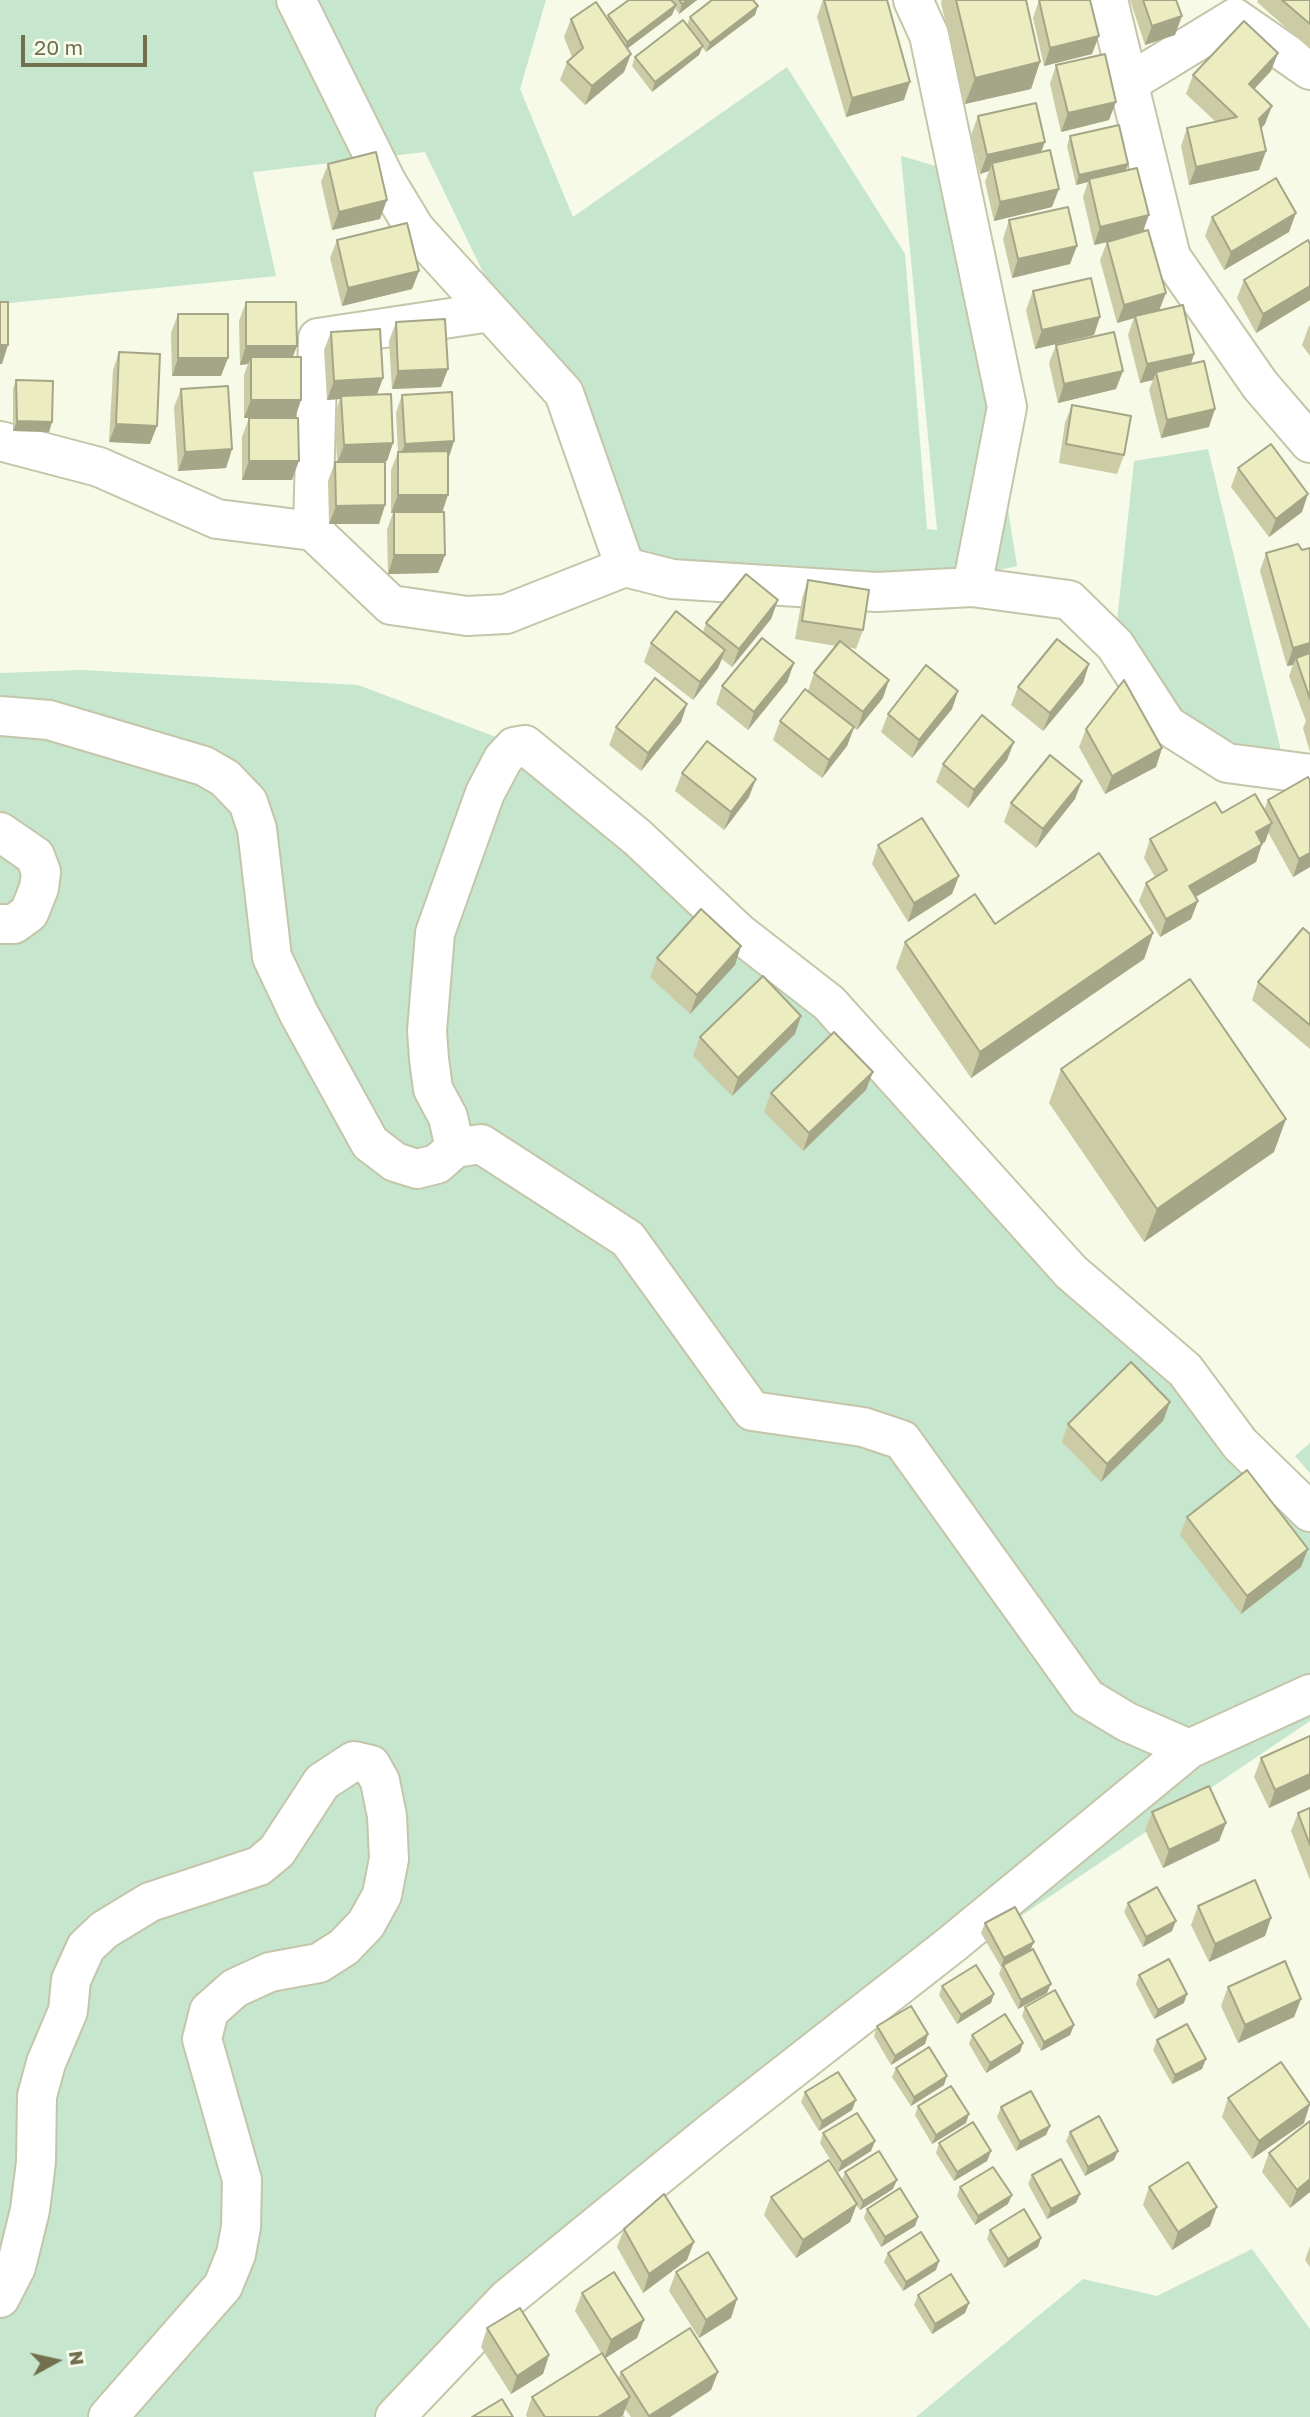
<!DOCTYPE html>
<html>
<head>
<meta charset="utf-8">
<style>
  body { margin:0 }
  #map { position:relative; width:1310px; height:2417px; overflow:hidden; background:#f6fae6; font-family:"Golos Text",sans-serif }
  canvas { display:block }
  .north { position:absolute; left:21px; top:2326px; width:70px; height:70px; -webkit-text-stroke:5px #f9fdec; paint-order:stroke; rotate:82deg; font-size:19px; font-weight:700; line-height:28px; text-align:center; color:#716f4e }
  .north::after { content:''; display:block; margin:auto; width:24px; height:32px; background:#716f4e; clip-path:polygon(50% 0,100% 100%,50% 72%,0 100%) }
  .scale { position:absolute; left:21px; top:35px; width:126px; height:32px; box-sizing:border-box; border:4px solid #716f4e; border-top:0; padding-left:9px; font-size:21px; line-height:24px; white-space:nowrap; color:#716f4e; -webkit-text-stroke:5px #f9fdec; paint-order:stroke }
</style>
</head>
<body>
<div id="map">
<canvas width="1310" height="2417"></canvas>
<div class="north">N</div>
<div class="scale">20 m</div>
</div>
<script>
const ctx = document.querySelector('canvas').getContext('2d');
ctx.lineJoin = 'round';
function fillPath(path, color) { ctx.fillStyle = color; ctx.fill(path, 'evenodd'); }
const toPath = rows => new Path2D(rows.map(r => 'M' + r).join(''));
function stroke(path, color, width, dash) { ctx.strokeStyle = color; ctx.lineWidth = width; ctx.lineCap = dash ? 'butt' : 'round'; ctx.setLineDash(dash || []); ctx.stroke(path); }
fillPath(toPath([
  [0,0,546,0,520,89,573,217,787,67,905,254,927,529,937,530,901,156,954,171,1017,566,840,605,625,567,425,152,253,172,276,276,0,304],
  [1208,449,1286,771,1167,725,1117,621,1134,461],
  [81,670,358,685,536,752,724,908,1310,1504,1310,1721,781,2078,390,2417,0,2417,0,673],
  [1310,1443,1310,1473,1295,1456],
  [1252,2249,1310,2329,1310,2417,916,2417,1083,2279,1157,2296]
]), '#c6e6cd');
const minor = toPath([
  [296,0,386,181,415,229,564,393,625,567],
  [913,0,929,35,1007,407,972,587],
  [1108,0,1171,257,1260,385,1310,443],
  [1127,84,1235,18,1310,70],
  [0,441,99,467,217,519,313,531,391,605,467,616,506,614,625,567,672,579,877,592,972,587,1069,600,1115,645,1167,725,1227,763,1310,774],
  [313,531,318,338,490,312],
  [0,716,49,720,204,766,225,778,248,802,257,829,272,957,299,1014,370,1143,395,1162,417,1169,437,1164,455,1148,448,1117,433,1089,429,1059,427,1031,435,933,485,793,503,759,514,747,525,745,637,837,739,933,829,1003,1071,1272,1185,1370,1240,1444,1310,1512],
  [0,832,35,856,41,872,39,888,29,913,14,924,0,924],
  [455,1148,481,1144,628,1239,752,1411,863,1427,902,1440,1087,1698,1127,1722,1189,1749],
  [0,2298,16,2267,30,2210,36,2162,37,2096,46,2063,68,2011,71,1980,86,1947,104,1930,150,1902,259,1866,277,1851,322,1782,354,1761,371,1765,380,1781,387,1816,389,1859,382,1895,366,1924,344,1947,319,1963,270,1972,235,1988,209,2011,202,2039,242,2180,241,2227,236,2254,223,2286,108,2417],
  [395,2417,507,2299,713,2131,952,1944,1189,1749,1310,1694]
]);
stroke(minor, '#c4c5a9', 42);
stroke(minor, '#fff', 38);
fillPath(toPath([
  [629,0,697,0,679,14,675,8,672,15,627,49,631,54,624,72,585,105,560,80,567,62,572,57,564,37,571,19,607,19,608,15],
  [823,0,887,0,904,100,846,117,817,17],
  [942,0,1028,0,1026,1,1040,62,1031,89,965,104,941,3],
  [1039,0,1092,54,1044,66,1033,18],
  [1130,0,1177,0,1175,35,1145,45],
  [1258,0,1310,0,1310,49,1257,2],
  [755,15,706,52,702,47,699,55,652,92,632,66,635,57,687,25,690,17],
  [1056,65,1109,120,1061,132,1050,84],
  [1271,71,1254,89,1265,124,1261,128,1266,151,1259,170,1189,185,1181,146,1187,128,1216,122,1186,94,1193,75],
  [978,116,1041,152,1052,207,994,221,985,182,989,171,980,174,971,135],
  [1070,136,1126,170,1143,232,1159,311,1194,354,1191,364,1209,427,1161,438,1149,390,1153,380,1140,383,1128,335,1134,318,1117,323,1100,260,1107,242,1094,245,1083,197,1088,182,1076,185,1067,146],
  [328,164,380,219,332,230,321,182],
  [1212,217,1289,232,1224,270,1205,236],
  [1009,220,1070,264,1012,278,1003,239],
  [337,240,419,271,412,289,342,306,330,258],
  [1310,244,1310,300,1256,333,1237,298,1244,280],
  [1033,291,1094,335,1035,349,1026,310],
  [246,302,293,357,295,418,292,480,242,480,242,437,249,418,256,418,244,418,244,375,248,364,240,365,239,321],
  [178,314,221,376,172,376,171,333],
  [396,322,448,369,441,387,392,389,389,341],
  [1309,326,1310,326,1310,356,1302,345],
  [331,332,383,378,377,394,393,443,387,461,367,462,385,505,379,524,329,524,328,481,335,462,337,462,335,414,340,399,327,400,324,350],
  [1056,345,1116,389,1058,403,1049,363],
  [119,352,150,444,109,442,113,370],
  [16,380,52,422,49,432,13,431,13,389],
  [181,389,232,449,226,468,178,471,174,407],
  [402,395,454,441,448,459,442,512,445,555,438,573,388,574,387,530,393,513,391,513,391,470,398,452,396,413],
  [1072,405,1124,455,1117,474,1059,463,1065,423],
  [1238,468,1302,512,1269,537,1231,487],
  [1310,548,1310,752,1303,728,1306,721,1289,676,1293,665,1287,666,1260,571,1266,553,1302,550],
  [808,580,863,630,856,649,848,647,883,698,857,730,854,728,847,746,822,778,773,740,780,721,808,691,814,673,836,646,795,639,802,599],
  [778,600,771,619,732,667,722,659,718,668,693,700,644,662,651,643,703,632,706,623],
  [794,663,787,682,748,730,716,704,722,686],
  [1089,664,1083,683,1043,731,1011,705,1018,687],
  [958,691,952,709,912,758,881,732,888,714],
  [687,704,681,722,641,771,609,745,616,727],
  [1086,729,1162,748,1156,767,1105,794,1079,747],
  [1007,760,968,808,936,782,943,764],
  [682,773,749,797,724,830,675,791],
  [1075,799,1036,848,1004,822,1011,803],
  [1268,800,1310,867,1293,877,1268,832,1265,842,1262,843,1256,862,1196,897,1198,901,1191,919,1160,937,1139,901,1146,883,1155,877,1144,858,1150,839,1222,813,1264,810],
  [878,845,952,894,908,922,872,864],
  [995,924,1153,933,1144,959,971,1078,896,968,905,942],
  [1310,934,1310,1049,1252,1000,1258,982],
  [657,958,735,965,690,1014,650,977],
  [795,1034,732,1096,693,1056,700,1037],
  [1061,1069,1274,1152,1144,1242,1049,1103],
  [866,1090,803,1151,764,1112,771,1093],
  [1170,1402,1163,1421,1101,1482,1062,1442,1068,1424],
  [1187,1517,1301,1567,1241,1614,1180,1535],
  [1310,1736,1310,1789,1269,1808,1254,1777,1261,1758],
  [1310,1808,1310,1880,1291,1831,1298,1813],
  [1152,1812,1226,1823,1219,1841,1163,1868,1145,1830],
  [1128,1903,1172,1931,1143,1947,1124,1912],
  [1198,1906,1271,1918,1265,1936,1209,1962,1191,1925],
  [985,1923,1031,1950,1047,1993,1018,2009,999,1974,1002,1966,1001,1967,981,1933],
  [1139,1975,1184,2003,1154,2019,1136,1984],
  [942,1986,994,1994,991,2003,957,2024,939,1995],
  [1228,1987,1301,1999,1294,2017,1238,2043,1221,2006],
  [1025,2007,1074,2025,1070,2035,1041,2051,1022,2016],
  [877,2026,928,2034,925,2044,891,2065,874,2036],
  [972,2035,1023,2043,1020,2052,986,2073,969,2044],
  [1157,2040,1202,2069,1172,2084,1153,2050],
  [896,2068,944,2085,911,2106,892,2077],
  [805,2092,852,2110,819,2131,801,2102],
  [1228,2098,1304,2123,1252,2159,1222,2117],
  [918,2106,966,2123,932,2144,915,2115],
  [1001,2107,1050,2126,1046,2135,1016,2151,997,2117],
  [1070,2132,1114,2160,1085,2176,1066,2141],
  [823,2133,875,2141,871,2151,838,2172,820,2143],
  [939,2143,991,2151,987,2161,954,2181,936,2153],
  [1269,2153,1310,2192,1290,2208,1262,2172],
  [845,2172,893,2189,860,2210,856,2205,850,2222,796,2258,764,2215,771,2197,842,2180],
  [1032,2175,1080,2194,1076,2203,1047,2219,1028,2184],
  [960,2187,1008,2204,975,2225,957,2196],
  [1149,2187,1210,2226,1172,2250,1143,2205],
  [867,2209,918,2217,915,2226,881,2247,864,2218],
  [624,2229,687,2260,643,2293,617,2247],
  [990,2230,1041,2238,1038,2247,1004,2268,987,2239],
  [1310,2246,1310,2267,1305,2260],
  [888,2253,936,2270,903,2291,884,2262],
  [676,2272,737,2299,731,2318,699,2338,669,2291],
  [582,2293,644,2320,637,2338,605,2358,618,2379,621,2372,718,2372,711,2390,670,2417,631,2417,625,2409,623,2415,625,2417,527,2417,526,2415,532,2397,601,2353,575,2311],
  [918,2295,969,2303,965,2313,932,2334,914,2305],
  [487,2328,549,2355,543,2374,511,2394,481,2347]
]), '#cbcba6');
fillPath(toPath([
  [688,0,697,0,679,14,682,4],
  [676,5,672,15,624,51,627,42],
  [758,6,755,15,706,52,710,43],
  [1182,16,1175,35,1145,45,1152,26],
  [1099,36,1092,54,1044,66,1050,48],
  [703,46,699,55,652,92,655,82],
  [1278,53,1271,71,1242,102,1249,84],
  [631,54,624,72,585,105,592,86],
  [1040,62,1031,89,965,104,975,78],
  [910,82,904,100,846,117,852,98],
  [1116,102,1109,120,1061,132,1068,113],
  [1272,106,1265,124,1252,138,1259,119],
  [1045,142,1038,160,992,163,989,171,980,174,987,155],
  [1266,151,1259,170,1189,185,1196,167],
  [1128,164,1125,173,1089,179,1088,182,1076,185,1079,175],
  [1059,189,1052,207,994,221,1000,202],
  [387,200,380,219,332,230,339,212],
  [1296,213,1289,232,1224,270,1231,252],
  [1149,215,1142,234,1094,245,1100,227],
  [1077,246,1070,264,1012,278,1018,259],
  [419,271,412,289,342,306,348,288],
  [1310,286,1310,300,1256,333,1263,314],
  [1166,293,1159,311,1117,323,1124,305],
  [1100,317,1094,335,1035,349,1042,330],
  [0,345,8,345,2,364,0,364],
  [246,346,297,346,290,364,251,357,248,364,240,365],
  [1194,354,1188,372,1156,372,1153,380,1140,383,1147,364],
  [178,358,228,358,221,376,172,376],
  [448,369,441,387,392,389,398,371],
  [1123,371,1116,389,1058,403,1064,384],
  [383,378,376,397,341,396,340,399,327,400,334,381],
  [251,400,301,400,295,418,244,418],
  [1215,409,1209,427,1161,438,1167,420],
  [17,421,52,422,49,432,13,431],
  [116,424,157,426,150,444,109,442],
  [454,441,448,460,398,462,405,444],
  [393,443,387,461,337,464,344,445],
  [232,449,226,468,178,471,185,452],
  [249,461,299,461,292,480,242,480],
  [1308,494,1302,512,1269,537,1276,519],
  [398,495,448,495,442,513,391,513],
  [385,505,379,524,329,524,336,506],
  [394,555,445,555,438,573,388,574],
  [778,600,771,619,732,667,739,649],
  [1310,643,1310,660,1296,658,1293,665,1287,666,1293,648],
  [725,650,718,668,693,700,700,682],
  [794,663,787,682,748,730,754,712],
  [1089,664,1083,683,1043,731,1050,713],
  [889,680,883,698,857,730,863,712],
  [958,691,952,709,912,758,919,740],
  [687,704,681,722,641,771,648,753],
  [854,727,847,746,822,778,829,760],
  [1014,742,1007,760,968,808,974,790],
  [1162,748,1156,767,1105,794,1112,776],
  [756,779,749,797,724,830,731,812],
  [1082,781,1075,799,1036,848,1043,829],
  [1272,823,1265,842,1249,850,1256,832],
  [1262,844,1256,862,1183,904,1189,886],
  [1310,853,1310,867,1293,877,1299,859],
  [959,876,952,894,908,922,914,903],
  [1198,901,1191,919,1160,937,1166,919],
  [1153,933,1144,959,971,1078,980,1052],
  [741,946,735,965,690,1014,697,995],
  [801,1016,795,1034,732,1096,738,1078],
  [873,1072,866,1090,803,1151,809,1133],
  [1286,1119,1274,1152,1144,1242,1157,1209],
  [1170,1402,1163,1421,1101,1482,1107,1464],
  [1308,1549,1301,1567,1241,1614,1247,1596],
  [1310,1774,1310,1789,1269,1808,1275,1790],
  [1226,1823,1219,1841,1163,1868,1169,1850],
  [1271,1918,1265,1936,1209,1962,1215,1944],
  [1176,1921,1172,1931,1143,1947,1146,1937],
  [1034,1942,1030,1951,1001,1967,1004,1958],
  [1051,1984,1047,1993,1018,2009,1021,2000],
  [994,1994,991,2003,957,2024,961,2015],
  [1187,1994,1184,2003,1154,2019,1158,2010],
  [1301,1999,1294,2017,1238,2043,1245,2025],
  [1074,2025,1070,2035,1041,2051,1044,2042],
  [928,2034,925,2044,891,2065,895,2056],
  [1023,2043,1020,2052,986,2073,990,2063],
  [1206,2059,1202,2069,1172,2084,1175,2075],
  [947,2076,944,2085,911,2106,914,2097],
  [856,2100,852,2110,819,2131,822,2121],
  [1310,2104,1304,2123,1252,2159,1259,2141],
  [969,2114,966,2123,932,2144,936,2135],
  [1050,2126,1046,2135,1016,2151,1020,2142],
  [875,2141,871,2151,838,2172,842,2162],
  [991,2151,987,2161,954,2181,957,2172],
  [1118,2151,1114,2160,1085,2176,1088,2167],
  [1310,2179,1310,2192,1290,2208,1297,2190],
  [897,2180,893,2189,860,2210,863,2201],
  [1080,2194,1076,2203,1047,2219,1051,2209],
  [1012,2195,1008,2204,975,2225,978,2216],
  [857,2204,850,2222,796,2258,803,2240],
  [1217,2207,1210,2226,1172,2250,1178,2232],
  [918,2217,915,2226,881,2247,885,2237],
  [1041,2238,1038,2247,1004,2268,1008,2259],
  [694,2242,687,2260,643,2293,649,2274],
  [939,2261,936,2270,903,2291,906,2282],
  [737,2299,731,2318,699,2338,706,2320],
  [969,2303,965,2313,932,2334,935,2324],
  [644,2320,637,2338,604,2359,611,2340],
  [549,2355,543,2374,511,2394,517,2376],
  [718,2372,711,2390,670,2417,648,2417],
  [630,2397,623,2415,620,2417,598,2417]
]), '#a5a587');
const building = toPath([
  [629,0,671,0,676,5,627,42,608,15,629,0],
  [679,0,688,0,682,4,679,0],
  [712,0,753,0,758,6,710,43,690,17,712,0],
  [824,0,887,0,910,82,852,98,824,0],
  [956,0,1026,0,1040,62,975,78,956,0],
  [1039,0,1090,0,1099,36,1050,48,1039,0],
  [1143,0,1176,0,1182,16,1152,26,1143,0],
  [1282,0,1310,0,1310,24,1282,0],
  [596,2,631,54,592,86,567,62,583,48,571,19,596,2],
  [683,20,703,46,655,82,635,57,683,20],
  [1244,21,1278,53,1249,84,1272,106,1259,119,1266,151,1196,167,1187,128,1237,117,1193,75,1244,21],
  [1105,54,1116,102,1068,113,1056,65,1105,54],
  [1036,103,1045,142,987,155,978,116,1036,103],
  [1119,125,1128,164,1079,175,1070,136,1119,125],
  [1050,150,1059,189,1000,202,992,163,1050,150],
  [376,152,387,200,339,212,328,164,376,152],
  [1137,168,1149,215,1100,227,1089,179,1137,168],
  [1276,178,1296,213,1231,252,1212,217,1276,178],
  [1068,207,1077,246,1018,259,1009,220,1068,207],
  [407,223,419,271,348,288,337,240,407,223],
  [1148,230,1166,293,1124,305,1107,242,1148,230],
  [1308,240,1310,244,1310,286,1263,314,1244,280,1308,240],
  [1091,278,1100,317,1042,330,1033,291,1091,278],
  [0,302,8,302,8,345,0,345,0,302],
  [246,302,296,302,297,346,246,346,246,302],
  [1183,305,1194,354,1147,364,1135,316,1183,305],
  [178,314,228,314,228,358,178,358,178,314],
  [445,319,448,369,398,371,396,322,445,319],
  [380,329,383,378,334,381,331,332,380,329],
  [1114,332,1123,371,1064,384,1056,345,1114,332],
  [119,352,160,354,157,426,116,424,119,352],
  [251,357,301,357,301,400,251,400,251,357],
  [1204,361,1215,409,1167,420,1156,372,1204,361],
  [16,380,53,381,52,422,17,421,16,380],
  [228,386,232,449,185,452,181,389,228,386],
  [452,392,454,441,405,444,402,395,452,392],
  [391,394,393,443,344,445,341,396,391,394],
  [1072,405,1131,416,1124,455,1066,444,1072,405],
  [249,418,298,418,299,461,249,461,249,418],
  [1271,444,1308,494,1276,519,1238,468,1271,444],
  [448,451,448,495,398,495,398,452,448,451],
  [335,462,385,462,385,505,336,506,335,462],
  [394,512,444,512,445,555,394,555,394,512],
  [1298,544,1302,550,1310,548,1310,643,1293,648,1266,553,1298,544],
  [746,574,778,600,739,649,706,623,746,574],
  [808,580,869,590,863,630,802,621,808,580],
  [676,611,725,650,700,682,651,643,676,611],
  [762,638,794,663,754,712,722,686,762,638],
  [1057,639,1089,664,1050,713,1018,687,1057,639],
  [840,641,889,680,863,712,814,673,840,641],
  [1310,653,1310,699,1296,658,1310,653],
  [926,665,958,691,919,740,888,714,926,665],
  [655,678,687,704,648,753,616,727,655,678],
  [1124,680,1162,748,1112,776,1086,729,1124,680],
  [805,689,854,727,829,760,780,721,805,689],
  [982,715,1014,742,974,790,943,764,982,715],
  [707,741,756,779,731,812,682,773,707,741],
  [1050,755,1082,781,1043,829,1011,803,1050,755],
  [1308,777,1310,780,1310,853,1299,859,1268,800,1308,777],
  [1255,794,1272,823,1256,832,1262,844,1189,886,1198,901,1166,919,1146,883,1167,870,1150,839,1215,802,1222,813,1255,794],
  [922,818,959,876,914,903,878,845,922,818],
  [1099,853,1153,933,980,1052,905,942,975,894,995,924,1099,853],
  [701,909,741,946,697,995,657,958,701,909],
  [1303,928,1310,934,1310,1025,1258,982,1303,928],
  [763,976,801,1016,738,1078,700,1037,763,976],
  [1190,979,1286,1119,1157,1209,1061,1069,1190,979],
  [834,1032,873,1072,809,1133,771,1093,834,1032],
  [1131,1362,1170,1402,1107,1464,1068,1424,1131,1362],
  [1247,1470,1308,1549,1247,1596,1187,1517,1247,1470],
  [1310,1736,1310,1774,1275,1790,1261,1758,1310,1736],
  [1209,1786,1226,1823,1169,1850,1152,1812,1209,1786],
  [1310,1808,1310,1845,1298,1813,1310,1808],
  [1255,1880,1271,1918,1215,1944,1198,1906,1255,1880],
  [1157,1887,1176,1921,1146,1937,1128,1903,1157,1887],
  [1015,1907,1034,1942,1004,1958,985,1923,1015,1907],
  [1033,1949,1051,1984,1021,2000,1003,1965,1033,1949],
  [1169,1959,1187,1994,1158,2010,1139,1975,1169,1959],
  [1285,1961,1301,1999,1245,2025,1228,1987,1285,1961],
  [976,1965,994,1994,961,2015,942,1986,976,1965],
  [1055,1990,1074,2025,1044,2042,1025,2007,1055,1990],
  [911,2006,928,2034,895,2056,877,2026,911,2006],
  [1005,2014,1023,2043,990,2063,972,2035,1005,2014],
  [1187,2024,1206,2059,1175,2075,1157,2040,1187,2024],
  [929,2047,947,2076,914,2097,896,2068,929,2047],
  [1281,2062,1310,2104,1259,2141,1228,2098,1281,2062],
  [838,2072,856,2100,822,2121,805,2092,838,2072],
  [951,2086,969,2114,936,2135,918,2106,951,2086],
  [1031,2091,1050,2126,1020,2142,1001,2107,1031,2091],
  [857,2113,875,2141,842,2162,823,2133,857,2113],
  [1099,2116,1118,2151,1088,2167,1070,2132,1099,2116],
  [1310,2121,1310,2179,1297,2190,1269,2153,1310,2121],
  [973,2122,991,2151,957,2172,939,2143,973,2122],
  [879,2151,897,2180,863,2201,845,2172,879,2151],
  [1061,2159,1080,2194,1051,2209,1032,2175,1061,2159],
  [829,2160,857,2204,803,2240,771,2197,829,2160],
  [1188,2162,1217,2207,1178,2232,1149,2187,1188,2162],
  [993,2167,1012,2195,978,2216,960,2187,993,2167],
  [900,2188,918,2217,885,2237,867,2209,900,2188],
  [664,2194,694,2242,649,2274,624,2229,664,2194],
  [1024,2209,1041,2238,1008,2259,990,2230,1024,2209],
  [921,2232,939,2261,906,2282,888,2253,921,2232],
  [708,2252,737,2299,706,2320,676,2272,708,2252],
  [614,2272,644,2320,611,2340,582,2293,614,2272],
  [951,2274,969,2303,935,2324,918,2295,951,2274],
  [520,2308,549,2355,517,2376,487,2328,520,2308],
  [690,2328,718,2372,649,2416,621,2372,690,2328],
  [602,2353,630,2397,598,2417,545,2417,532,2397,602,2353],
  [502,2399,513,2417,472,2417,502,2399]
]);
fillPath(building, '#ececc1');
stroke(building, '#a5a587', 2);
</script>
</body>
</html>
